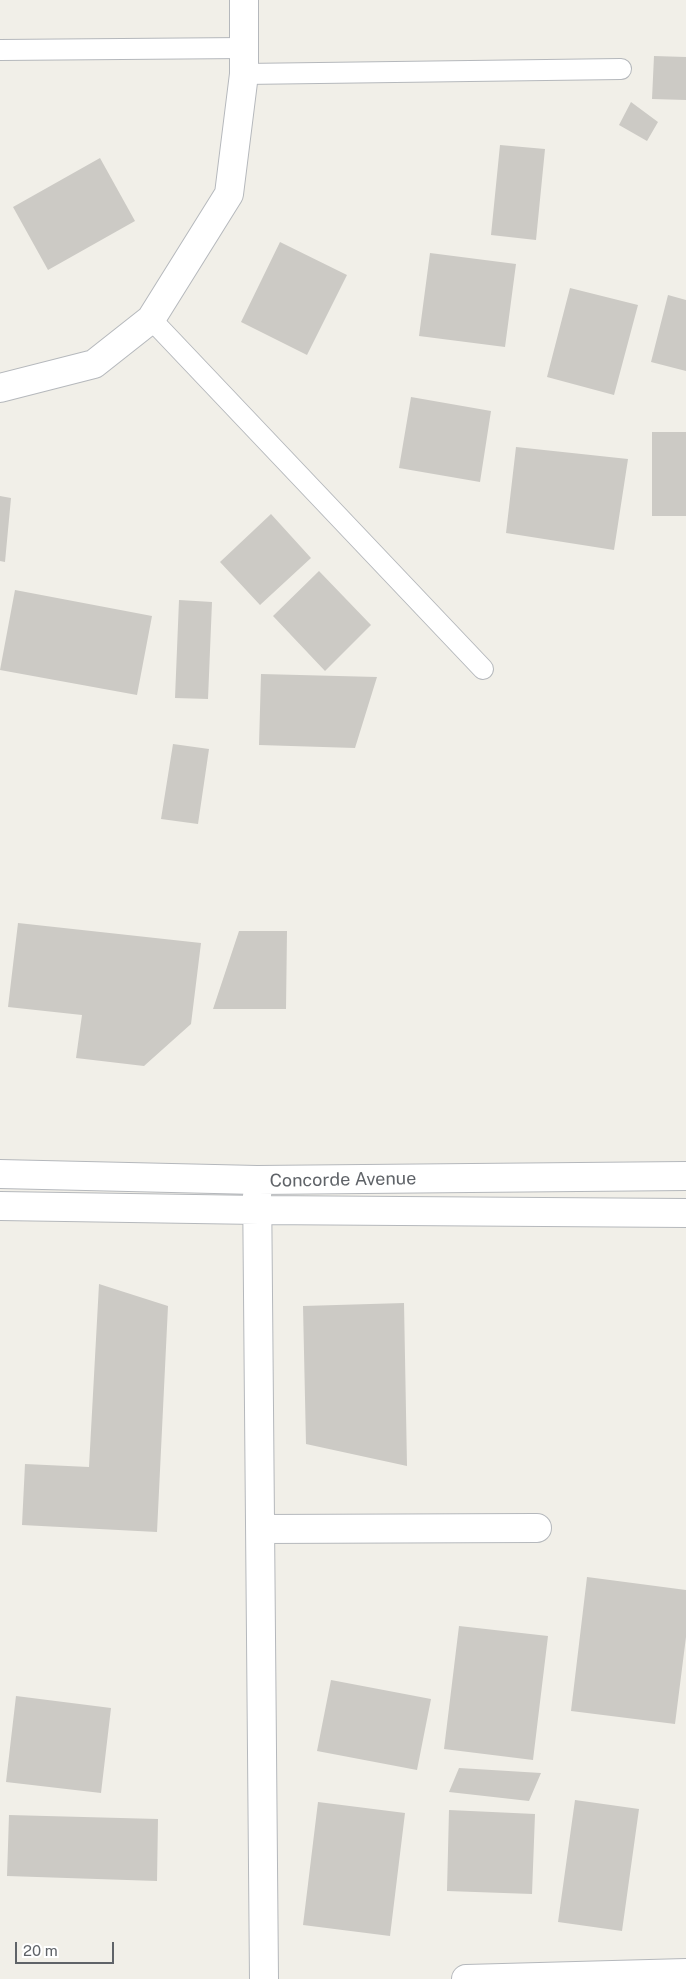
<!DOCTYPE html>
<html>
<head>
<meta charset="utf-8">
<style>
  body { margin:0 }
  #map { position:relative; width:686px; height:1979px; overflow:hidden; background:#f1efe8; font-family:"Public Sans",sans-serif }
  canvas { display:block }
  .scale { position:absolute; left:15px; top:1942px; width:99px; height:22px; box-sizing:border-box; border:2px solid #5f6368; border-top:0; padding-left:6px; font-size:15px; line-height:18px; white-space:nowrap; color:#5f6368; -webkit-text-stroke:4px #fff; paint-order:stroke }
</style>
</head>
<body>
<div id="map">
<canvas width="686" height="1979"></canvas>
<div class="scale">20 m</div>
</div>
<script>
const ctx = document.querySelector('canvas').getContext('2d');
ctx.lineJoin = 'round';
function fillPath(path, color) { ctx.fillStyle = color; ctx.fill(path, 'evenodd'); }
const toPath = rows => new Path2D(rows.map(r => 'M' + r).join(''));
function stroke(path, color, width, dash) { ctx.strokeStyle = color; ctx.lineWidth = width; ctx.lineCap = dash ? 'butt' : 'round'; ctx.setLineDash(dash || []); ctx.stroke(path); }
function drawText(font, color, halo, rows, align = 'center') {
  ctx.font = font + ' "Public Sans",sans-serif'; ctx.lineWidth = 4.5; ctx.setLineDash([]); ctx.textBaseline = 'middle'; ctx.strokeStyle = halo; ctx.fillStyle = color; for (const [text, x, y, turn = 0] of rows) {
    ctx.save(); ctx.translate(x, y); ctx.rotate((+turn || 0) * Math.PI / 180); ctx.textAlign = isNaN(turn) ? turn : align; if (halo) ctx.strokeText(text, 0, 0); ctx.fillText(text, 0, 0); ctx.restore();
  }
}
fillPath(toPath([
  [654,56,686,57,686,100,652,99],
  [631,102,658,122,647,141,619,125],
  [500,145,545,149,536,240,491,235],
  [100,158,135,221,48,270,13,207],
  [280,242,347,275,307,355,241,322],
  [430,253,516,264,505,347,419,336],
  [570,288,638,305,614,395,547,377],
  [668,295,686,300,686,371,651,362],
  [411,397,491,411,480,482,399,468],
  [652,432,686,432,686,516,652,516],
  [516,447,628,459,614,550,506,533],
  [0,496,11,498,5,562,0,561],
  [271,514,311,558,260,605,220,562],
  [319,571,371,625,325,671,273,616],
  [15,590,152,616,137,695,0,670],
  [179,600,212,602,208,699,175,698],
  [261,674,377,677,355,748,259,745],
  [173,744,209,749,198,824,161,819],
  [18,923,201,943,191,1024,144,1066,76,1058,82,1015,8,1007],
  [239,931,287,931,286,1009,213,1009],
  [99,1284,168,1306,157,1532,22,1525,25,1464,89,1467],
  [404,1303,407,1466,306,1444,303,1306],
  [587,1577,686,1590,686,1637,675,1724,571,1711],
  [459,1626,548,1636,533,1760,444,1749],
  [331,1680,431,1699,417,1770,317,1751],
  [16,1696,111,1708,101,1793,6,1782],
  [459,1768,541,1773,529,1801,449,1792],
  [575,1800,639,1809,622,1931,558,1922],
  [318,1802,405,1813,390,1936,303,1925],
  [449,1810,535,1814,532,1894,447,1891],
  [9,1815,158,1819,157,1881,7,1876]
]), '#cccac5');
const lane = toPath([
  [0,50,244,48],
  [244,74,621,69],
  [151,319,483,669]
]);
const street = toPath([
  [0,388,94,364,151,319,229,194,244,74,244,0],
  [0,1174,257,1180,686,1176],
  [257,1180,264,1979],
  [0,1206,259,1210,686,1213],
  [261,1529,537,1528],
  [466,1979,686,1973]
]);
stroke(lane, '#b5b8bc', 22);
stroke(street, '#b5b8bc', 30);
stroke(lane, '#fff', 20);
stroke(street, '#fff', 28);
drawText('18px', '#5f6368', '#fff', [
  ["Concorde Avenue",343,1180,-1]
]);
</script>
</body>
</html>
